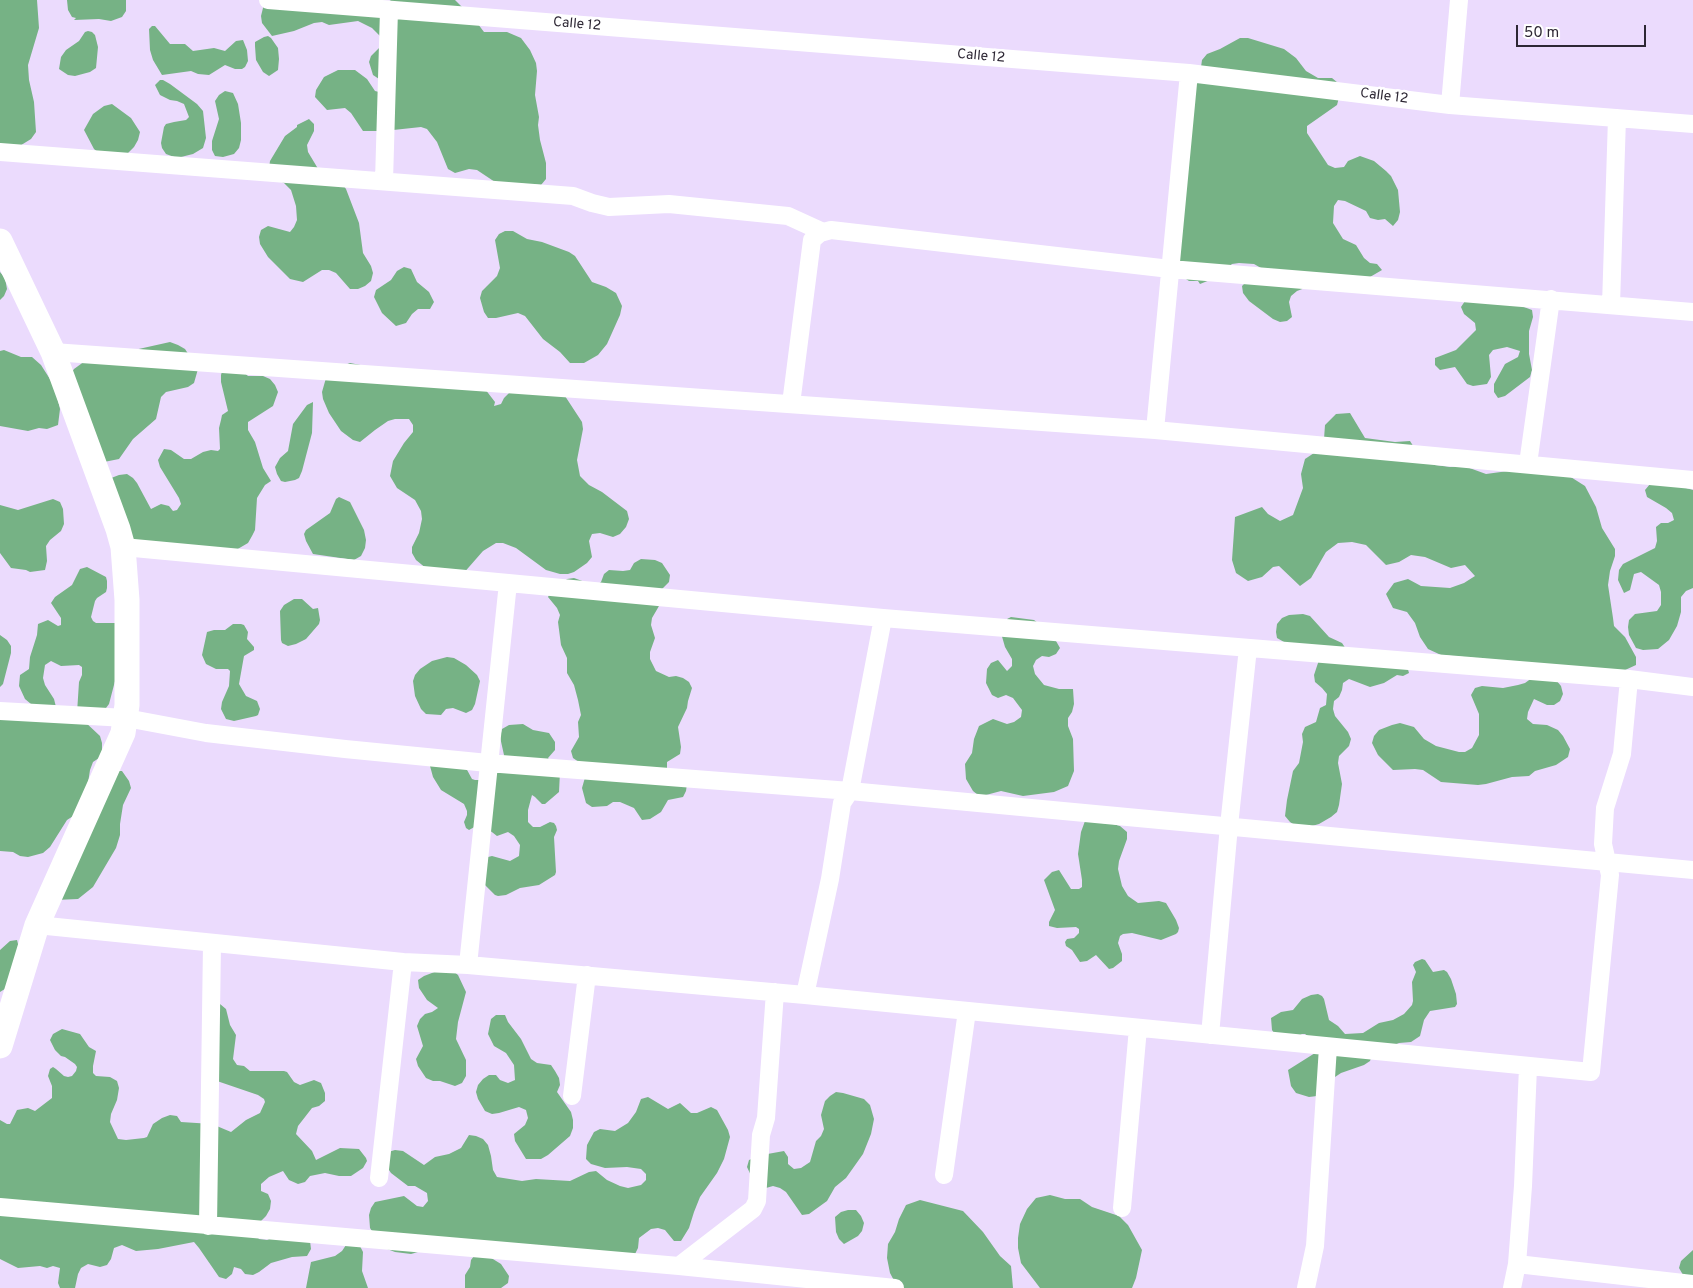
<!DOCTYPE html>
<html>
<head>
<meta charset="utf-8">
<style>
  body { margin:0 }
  #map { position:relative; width:1693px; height:1288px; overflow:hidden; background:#ebdbfd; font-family:Overpass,sans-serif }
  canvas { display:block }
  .scale { position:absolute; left:1516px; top:25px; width:130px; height:22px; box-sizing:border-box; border:2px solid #2d2734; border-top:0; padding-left:6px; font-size:15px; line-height:18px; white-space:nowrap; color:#2d2734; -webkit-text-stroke:4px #fff; paint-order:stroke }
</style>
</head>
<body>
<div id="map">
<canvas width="1693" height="1288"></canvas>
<div class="scale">50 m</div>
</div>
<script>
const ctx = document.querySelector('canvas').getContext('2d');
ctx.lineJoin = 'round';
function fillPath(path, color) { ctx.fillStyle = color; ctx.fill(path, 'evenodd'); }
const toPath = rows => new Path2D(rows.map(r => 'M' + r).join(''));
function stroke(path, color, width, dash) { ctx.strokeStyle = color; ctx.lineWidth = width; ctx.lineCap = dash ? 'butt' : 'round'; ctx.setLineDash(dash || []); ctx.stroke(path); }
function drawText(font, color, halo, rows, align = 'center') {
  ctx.font = font + ' Overpass,sans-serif'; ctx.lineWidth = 5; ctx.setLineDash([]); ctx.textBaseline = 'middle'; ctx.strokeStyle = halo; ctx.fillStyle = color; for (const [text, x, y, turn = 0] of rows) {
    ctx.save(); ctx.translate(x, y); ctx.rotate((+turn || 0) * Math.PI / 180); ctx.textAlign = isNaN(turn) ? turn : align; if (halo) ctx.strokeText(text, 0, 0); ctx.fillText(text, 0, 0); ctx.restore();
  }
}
fillPath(toPath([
  [0,0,37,0,39,28,28,65,29,80,34,102,36,132,31,139,18,147,0,149],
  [67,0,126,0,126,11,122,17,111,21,99,19,74,20,76,18,72,17,68,10],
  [265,0,382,6,391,0,455,0,475,20,484,32,507,32,521,38,530,50,536,63,537,71,535,95,539,117,538,125,540,140,546,163,546,179,541,185,495,182,477,170,469,169,455,173,448,169,437,142,427,129,421,127,384,131,363,131,351,113,345,108,327,110,315,97,316,90,324,77,338,70,355,70,367,79,375,91,383,93,379,79,373,75,369,62,371,56,382,45,382,38,372,28,358,21,329,25,322,22,314,23,294,31,272,36,262,23,261,16],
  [152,26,155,26,170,44,185,44,193,51,214,48,225,51,236,41,243,40,247,50,248,61,245,67,242,69,235,69,225,65,209,75,198,74,191,71,162,75,153,60,150,50,149,29],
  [88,31,92,32,95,35,98,47,96,68,90,72,75,76,68,75,59,69,61,57,66,50,79,41,85,32],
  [268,36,271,38,278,48,279,59,278,70,269,76,263,72,256,60,255,46,255,42,264,37],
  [1240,38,1248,38,1284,49,1296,58,1306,71,1318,78,1332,78,1338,83,1341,90,1337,105,1307,126,1307,133,1328,165,1335,168,1344,167,1348,161,1360,156,1374,161,1386,171,1391,176,1398,190,1400,212,1398,220,1393,226,1385,219,1378,220,1370,218,1366,211,1345,201,1338,200,1334,206,1333,223,1343,239,1356,245,1364,258,1370,263,1377,264,1382,270,1370,277,1310,286,1297,291,1291,296,1289,302,1292,317,1287,321,1280,322,1273,319,1249,301,1243,293,1242,286,1247,281,1254,281,1261,285,1266,281,1261,268,1254,264,1239,263,1232,264,1215,278,1200,284,1198,281,1189,281,1183,277,1175,263,1193,77,1201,67,1202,60,1207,54,1220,49],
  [160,80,163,80,170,84,197,104,203,111,206,138,203,148,193,154,177,158,166,154,162,148,161,143,164,127,166,124,174,122,186,120,189,117,184,104,177,101,170,100,160,95,155,85],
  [225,91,233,93,238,104,241,123,241,140,239,148,234,154,223,157,215,156,212,150,212,141,219,119,215,101,219,95],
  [112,104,131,118,140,132,138,140,134,147,128,153,120,155,100,154,94,149,84,130,93,114,104,106],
  [309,119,314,124,314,131,307,145,308,152,320,172,341,182,346,189,359,223,363,253,371,266,373,273,371,281,365,286,358,289,350,289,336,273,329,270,322,270,303,282,290,279,268,257,260,244,259,237,261,230,268,226,290,232,294,227,297,220,296,206,291,190,284,183,278,180,269,168,270,161,285,136,297,127,297,125],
  [505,231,513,231,527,239,542,242,569,252,575,256,592,282,606,287,616,293,622,306,620,315,607,344,598,355,584,363,570,363,560,352,543,339,525,316,518,313,496,318,488,318,484,312,480,298,482,291,497,276,500,268,495,240,499,234],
  [404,267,411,269,417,282,429,292,434,302,430,309,418,309,412,314,406,323,396,326,382,313,374,297,376,290,391,280,397,271],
  [0,272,5,278,7,289,4,296,0,300],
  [1465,301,1516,304,1532,310,1533,317,1529,331,1529,354,1532,370,1530,377,1505,396,1498,398,1494,392,1494,384,1505,364,1518,357,1520,351,1507,347,1493,350,1489,355,1491,377,1487,384,1473,386,1467,384,1455,367,1440,370,1435,365,1435,358,1456,350,1476,330,1475,323,1464,314,1461,307],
  [170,342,178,345,185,349,198,369,194,383,188,387,166,392,161,397,156,419,133,439,119,459,104,462,70,375,74,369,85,361],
  [4,350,21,357,32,357,41,365,55,387,60,409,58,425,47,429,39,428,28,431,0,426,0,351],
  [350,363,485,389,495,402,494,406,501,404,504,398,509,393,522,387,565,396,582,422,583,429,577,460,580,476,589,485,602,492,627,511,629,519,626,527,620,534,613,537,600,533,592,534,589,541,592,557,587,563,574,572,568,574,560,574,546,570,516,548,503,543,496,543,483,551,462,575,427,569,416,560,412,553,412,547,419,533,422,519,421,511,415,500,397,488,390,476,393,461,404,443,413,432,413,425,409,419,395,419,388,421,375,430,360,442,353,440,341,431,329,413,323,399,322,392,326,378,337,368],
  [236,365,248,376,263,376,270,379,275,385,278,392,273,406,248,422,248,430,255,442,263,468,271,481,265,485,257,498,255,530,252,536,248,543,236,550,128,540,106,480,119,475,127,474,133,478,137,483,151,509,161,504,169,506,173,511,177,510,181,504,179,498,160,467,158,460,164,449,171,450,184,459,191,459,203,452,211,450,218,451,220,449,219,428,221,420,222,415,228,411,221,382,221,375,223,368],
  [313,402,312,433,302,471,299,478,295,480,285,482,281,481,277,474,275,467,280,458,288,451,293,424,307,405],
  [1350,413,1365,438,1395,442,1410,441,1417,452,1435,465,1450,467,1464,466,1486,474,1523,469,1566,474,1585,486,1596,507,1602,528,1615,549,1615,556,1610,571,1608,585,1613,618,1614,626,1625,637,1636,657,1636,665,1623,671,1441,655,1428,649,1420,637,1415,623,1407,612,1393,608,1386,594,1394,583,1408,579,1421,586,1450,588,1464,583,1475,576,1465,565,1451,568,1425,557,1411,555,1399,562,1386,565,1366,545,1352,542,1338,543,1326,552,1311,578,1300,586,1279,566,1273,567,1262,577,1248,581,1236,573,1232,560,1235,517,1262,507,1268,514,1280,521,1293,515,1303,488,1301,474,1305,459,1317,451,1324,439,1325,425,1336,414],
  [1672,482,1686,488,1693,490,1693,588,1686,591,1681,597,1681,612,1677,626,1669,640,1658,649,1643,650,1636,648,1629,635,1628,627,1629,620,1635,614,1657,611,1661,605,1661,592,1659,585,1641,572,1634,574,1630,590,1624,593,1618,580,1619,570,1623,564,1655,548,1657,541,1656,527,1661,523,1668,523,1674,520,1672,513,1666,508,1647,497,1645,490,1650,484],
  [339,497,350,502,364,530,366,540,365,548,361,556,354,560,313,554,306,541,304,534,306,530,330,513,336,499],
  [53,499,60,502,63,509,64,524,61,531,50,540,46,546,47,561,45,570,30,572,26,570,11,568,0,553,0,505,18,510],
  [641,559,655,560,662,563,670,575,669,582,659,592,658,599,659,606,652,618,651,625,655,638,650,652,650,659,656,671,669,677,676,676,683,678,689,682,692,688,688,701,687,708,678,727,681,747,680,754,667,762,667,768,687,784,686,791,683,797,668,800,661,812,650,819,642,820,634,808,620,802,613,802,607,806,592,807,586,803,582,788,586,774,586,767,573,758,571,751,579,737,578,722,581,715,578,700,574,685,567,673,567,658,561,645,558,622,560,615,557,608,548,597,550,593,567,579,574,578,596,586,601,582,604,574,609,570,623,571,630,570,634,563],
  [87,567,106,577,107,581,107,588,106,592,97,598,95,601,91,617,93,621,96,623,115,623,120,662,109,704,106,708,77,713,79,682,82,675,82,667,79,665,61,666,51,661,45,665,43,678,45,685,54,699,56,707,83,720,100,736,102,743,102,751,99,758,93,762,90,770,85,803,116,771,122,771,129,781,131,788,123,805,120,824,120,835,116,848,93,887,78,899,55,900,81,811,67,820,50,847,43,853,28,857,20,856,13,852,0,851,0,703,37,709,25,699,19,686,20,675,29,669,30,657,37,635,38,624,48,620,58,626,61,625,61,618,51,603,55,597,72,585,80,569],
  [294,599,302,599,313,609,318,608,320,620,319,624,306,639,296,644,288,646,282,643,281,640,280,611,284,605],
  [1303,614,1310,616,1329,637,1342,643,1346,649,1407,666,1409,673,1403,676,1397,675,1384,683,1370,687,1349,679,1343,683,1342,690,1339,697,1334,701,1333,709,1335,716,1348,732,1351,739,1349,746,1339,756,1338,763,1342,784,1339,805,1337,812,1331,817,1319,824,1312,826,1296,826,1290,822,1285,816,1287,800,1293,771,1299,763,1303,742,1302,734,1305,727,1316,722,1320,708,1326,705,1327,694,1322,688,1315,682,1314,675,1319,660,1298,645,1284,642,1277,638,1276,632,1277,624,1282,618,1289,615],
  [1011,617,1034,620,1046,629,1056,641,1060,648,1056,654,1049,657,1042,656,1036,660,1033,666,1035,674,1044,685,1059,689,1073,689,1074,704,1072,712,1068,718,1068,726,1073,739,1074,771,1068,786,1054,792,1023,796,1001,791,986,795,978,795,973,791,966,779,965,764,972,753,974,739,979,726,993,719,1007,724,1014,722,1021,717,1022,710,1013,698,1006,695,998,698,992,695,986,683,987,669,991,663,998,660,1007,671,1012,666,1012,659,1005,647,1001,633,1005,620],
  [233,624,241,624,244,625,248,632,247,639,254,647,254,650,244,656,239,684,246,696,257,701,260,709,258,715,256,716,234,721,226,719,221,709,222,702,229,686,230,671,228,669,216,669,206,664,202,655,207,632,214,630,225,630],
  [0,635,7,640,11,646,11,653,3,684,0,687],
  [447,657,454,658,466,665,477,675,480,681,475,704,472,710,466,713,453,708,446,709,441,715,426,714,421,709,415,696,413,681,415,675,420,669,432,661],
  [1536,675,1556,680,1561,686,1563,694,1560,701,1554,705,1547,705,1534,699,1528,712,1527,719,1533,724,1547,725,1558,730,1563,736,1570,749,1568,757,1556,765,1535,771,1529,776,1512,777,1486,784,1478,785,1441,782,1423,770,1415,769,1393,770,1378,755,1372,743,1374,736,1379,730,1392,725,1400,723,1414,727,1424,739,1436,746,1459,752,1465,752,1472,748,1479,735,1479,714,1471,695,1475,688,1482,686,1503,688,1518,685,1525,683],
  [523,724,533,730,549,733,555,742,555,750,548,758,552,764,560,772,559,792,545,804,542,804,535,797,532,795,528,810,528,822,533,827,540,827,550,822,554,823,556,826,557,830,554,837,556,872,555,875,539,885,520,888,506,895,498,896,495,895,484,884,488,857,492,856,510,861,519,856,520,845,514,836,508,832,497,836,488,829,478,825,469,830,466,828,464,822,467,815,467,811,464,804,441,790,433,777,430,766,431,763,466,768,472,779,475,780,480,780,495,774,504,755,500,737,502,729,509,725],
  [1096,820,1102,823,1113,824,1120,826,1127,832,1127,839,1119,861,1118,869,1122,886,1128,896,1138,903,1159,901,1166,903,1176,920,1179,928,1178,932,1176,934,1161,940,1132,933,1123,934,1120,936,1118,943,1122,954,1122,961,1113,968,1109,969,1096,955,1087,961,1080,962,1072,950,1066,946,1065,942,1067,939,1074,938,1079,933,1079,929,1076,927,1057,928,1049,926,1049,922,1055,910,1044,880,1052,872,1059,870,1071,889,1079,889,1082,887,1082,880,1078,854,1081,832,1085,821],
  [17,940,19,948,8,987,0,992,0,950,10,941],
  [1422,959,1425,960,1433,972,1444,970,1447,972,1451,979,1456,994,1457,1004,1455,1007,1430,1011,1424,1020,1420,1036,1411,1042,1399,1043,1373,1053,1370,1061,1364,1065,1341,1073,1335,1077,1317,1096,1309,1097,1296,1093,1291,1086,1288,1070,1315,1053,1309,1037,1305,1034,1302,1034,1291,1040,1274,1033,1272,1030,1271,1018,1281,1012,1293,1010,1302,999,1311,995,1318,994,1322,996,1324,999,1329,1020,1338,1026,1345,1034,1363,1033,1379,1023,1393,1020,1404,1014,1412,1005,1413,1001,1412,982,1416,972,1413,965,1415,962],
  [445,968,452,970,458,975,466,992,458,1022,456,1039,466,1060,466,1076,462,1083,455,1086,440,1081,433,1081,426,1078,418,1066,416,1059,423,1046,417,1026,420,1019,425,1014,432,1012,438,1008,427,1000,419,988,418,980,424,976],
  [216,1003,220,1004,226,1009,230,1025,236,1035,233,1059,237,1065,244,1066,250,1071,284,1071,287,1072,294,1082,300,1085,314,1080,321,1083,325,1093,325,1101,319,1106,312,1108,298,1126,296,1134,312,1151,316,1160,340,1148,359,1149,366,1158,367,1161,363,1168,351,1176,339,1176,325,1173,310,1176,305,1182,298,1184,289,1180,283,1171,269,1177,261,1184,261,1191,268,1194,271,1201,270,1209,266,1216,256,1226,255,1233,259,1239,267,1240,274,1237,310,1241,311,1249,307,1256,292,1257,271,1263,259,1272,253,1275,245,1274,241,1269,234,1267,232,1274,226,1279,219,1277,199,1248,194,1242,158,1249,136,1251,122,1245,114,1248,111,1259,107,1265,100,1267,88,1264,81,1268,78,1274,75,1288,60,1288,58,1283,60,1268,53,1266,47,1268,40,1266,18,1268,0,1259,0,1120,7,1124,10,1124,17,1110,28,1108,35,1111,52,1098,52,1086,48,1076,50,1069,53,1067,56,1069,64,1076,68,1077,72,1076,76,1071,77,1067,75,1064,65,1057,61,1056,55,1050,50,1040,53,1034,62,1029,80,1034,89,1047,96,1051,93,1066,93,1073,96,1076,110,1077,117,1081,119,1088,117,1100,111,1114,110,1122,118,1139,126,1140,144,1138,147,1137,153,1124,162,1118,170,1115,177,1116,181,1122,212,1124,231,1132,246,1120,260,1113,265,1102,264,1099,258,1095,217,1081],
  [496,1015,505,1015,508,1022,521,1039,531,1059,537,1063,551,1065,555,1071,559,1078,560,1085,557,1092,571,1112,573,1120,573,1128,570,1136,548,1155,541,1159,526,1159,515,1141,514,1134,525,1125,528,1118,526,1110,519,1107,499,1113,492,1114,485,1111,478,1099,476,1092,478,1085,483,1079,489,1075,496,1075,500,1080,508,1083,515,1080,514,1065,506,1053,494,1046,488,1034,491,1019],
  [836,1092,843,1093,864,1099,870,1105,874,1119,871,1134,863,1154,846,1178,835,1187,827,1201,809,1214,802,1215,786,1192,780,1188,773,1186,766,1188,753,1180,747,1167,749,1160,762,1155,784,1151,788,1157,788,1164,794,1169,801,1168,810,1162,816,1141,821,1136,824,1129,821,1115,825,1101,830,1096],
  [648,1097,668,1109,680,1103,691,1113,697,1113,711,1107,717,1110,728,1130,730,1137,724,1159,717,1173,700,1197,694,1212,689,1228,681,1241,674,1241,665,1230,658,1228,651,1229,639,1238,638,1248,635,1254,425,1250,411,1254,395,1252,382,1247,370,1228,369,1215,371,1208,375,1202,404,1196,417,1206,423,1207,428,1201,427,1193,415,1186,408,1186,391,1173,387,1167,388,1152,395,1150,403,1151,424,1165,435,1157,449,1154,461,1148,469,1135,476,1136,483,1139,488,1145,491,1156,493,1170,497,1177,522,1181,536,1179,570,1181,589,1172,596,1171,607,1180,620,1186,628,1188,641,1185,646,1180,646,1174,641,1169,627,1167,605,1168,591,1164,586,1159,587,1145,594,1132,600,1129,615,1131,628,1123,636,1112,641,1099],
  [1050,1195,1065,1199,1080,1199,1092,1207,1119,1216,1128,1225,1142,1250,1136,1278,1132,1288,1040,1288,1021,1263,1018,1248,1018,1238,1020,1224,1027,1209,1036,1198],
  [920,1200,963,1211,983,1232,1000,1256,1011,1266,1013,1288,898,1288,890,1273,887,1258,888,1244,895,1232,899,1219,906,1205],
  [848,1210,856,1210,861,1216,864,1223,862,1231,858,1236,844,1244,839,1239,836,1232,835,1217,841,1212],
  [346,1245,360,1246,363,1252,362,1271,368,1288,306,1288,311,1262,335,1256,342,1251],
  [1693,1250,1693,1287,1686,1280,1679,1268,1681,1261],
  [474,1256,488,1256,501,1264,509,1276,508,1283,501,1288,465,1288,465,1275,470,1267,471,1260]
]), '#76b285');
stroke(toPath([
  [268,0,1189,73,1450,105,1693,124],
  [1450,105,1459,0],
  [0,152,573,196,592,203,609,207,669,204,788,216,823,232],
  [384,181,389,10],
  [1611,305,1617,118],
  [53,352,1155,430,1693,480],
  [791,404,812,240,820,233,831,230,1170,269,1693,312],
  [1155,430,1189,73],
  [1528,464,1551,299],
  [123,547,883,618,1629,679,1693,687],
  [0,711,126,718,206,733,345,749,488,763,850,791,1693,870],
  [37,925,403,962,468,965,805,995,1591,1072,1610,875,1603,844,1605,808,1622,754,1629,679],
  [468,965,508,583],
  [805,995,830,879,842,803,850,791,883,618],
  [1210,1035,1229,826,1248,648],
  [572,1096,587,975],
  [944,1175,967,1011],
  [379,1178,403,962],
  [0,1207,679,1266,895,1288],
  [1122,1208,1138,1028],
  [208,1226,212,944],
  [1517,1264,1693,1284],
  [679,1266,753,1209,757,1201,761,1135,766,1118,775,992],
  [1306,1288,1315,1246,1328,1047],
  [1512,1288,1517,1264,1523,1186,1528,1067]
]), '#fff', 18);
stroke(toPath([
  [0,241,53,352,118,529,123,547,127,600,127,705,123,733,37,925,0,1046]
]), '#fff', 25);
drawText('14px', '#2d2734', '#fff', [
  ["Calle 12",577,25,5],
  ["Calle 12",981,57,5],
  ["Calle 12",1384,97,7]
]);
</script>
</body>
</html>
